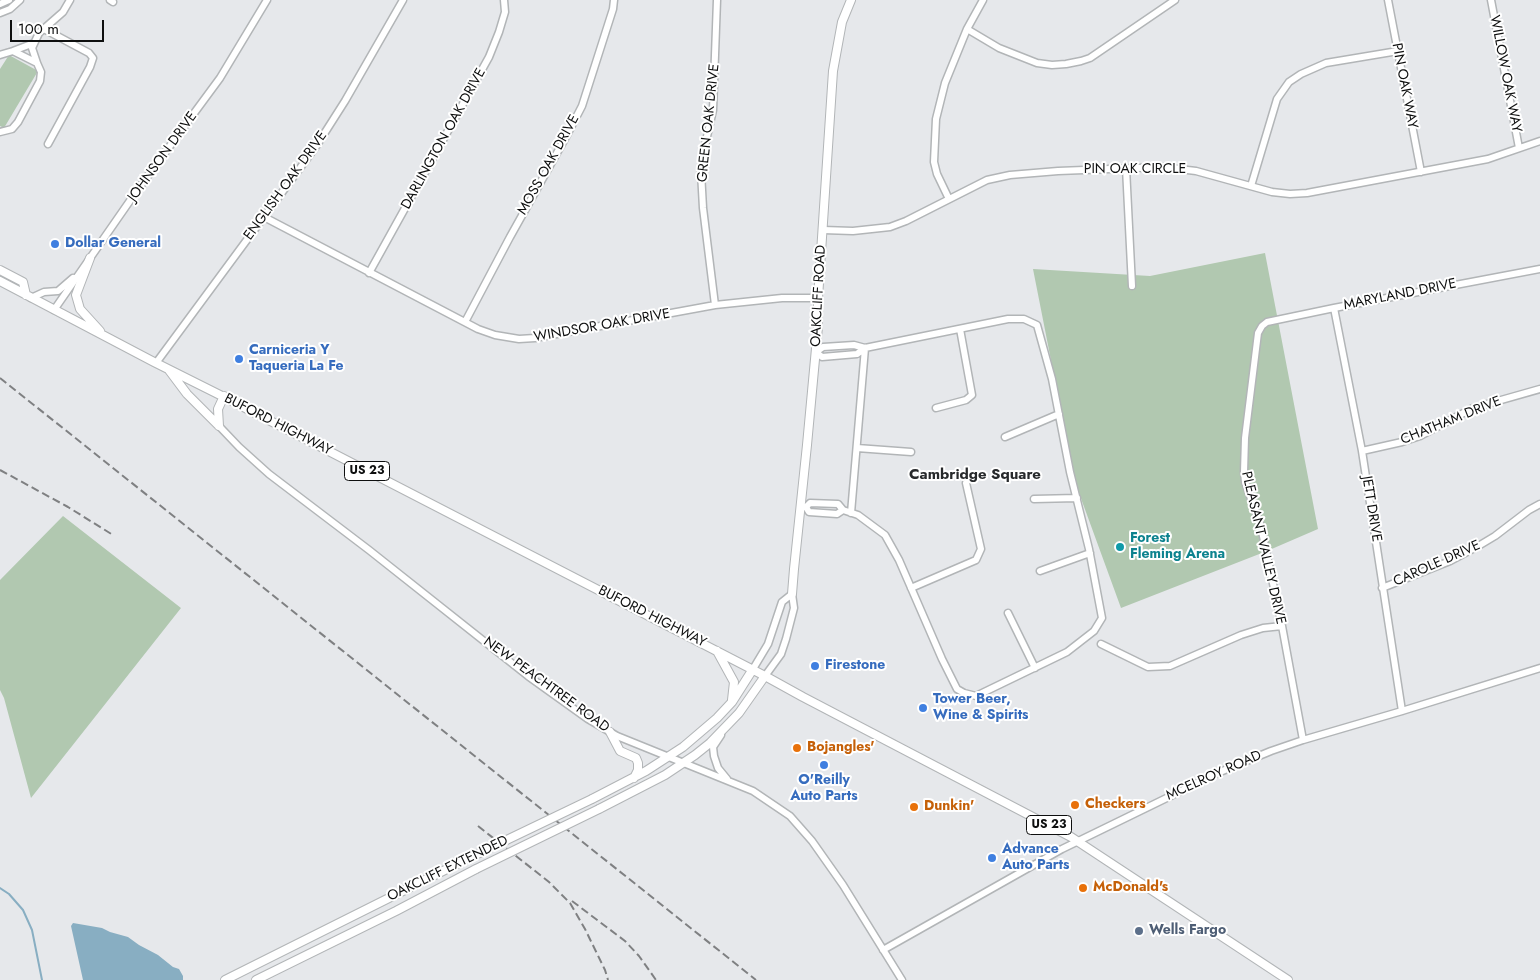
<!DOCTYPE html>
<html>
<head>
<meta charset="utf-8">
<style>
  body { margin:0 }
  #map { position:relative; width:1540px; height:980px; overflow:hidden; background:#e6e8eb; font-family:Jost,sans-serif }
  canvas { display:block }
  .scale { position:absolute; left:10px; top:20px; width:94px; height:22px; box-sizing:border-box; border:2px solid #0e0f0f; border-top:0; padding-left:6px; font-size:15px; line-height:18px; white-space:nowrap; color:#0e0f0f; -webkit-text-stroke:4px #fff; paint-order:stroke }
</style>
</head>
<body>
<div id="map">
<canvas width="1540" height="980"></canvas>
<div class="scale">100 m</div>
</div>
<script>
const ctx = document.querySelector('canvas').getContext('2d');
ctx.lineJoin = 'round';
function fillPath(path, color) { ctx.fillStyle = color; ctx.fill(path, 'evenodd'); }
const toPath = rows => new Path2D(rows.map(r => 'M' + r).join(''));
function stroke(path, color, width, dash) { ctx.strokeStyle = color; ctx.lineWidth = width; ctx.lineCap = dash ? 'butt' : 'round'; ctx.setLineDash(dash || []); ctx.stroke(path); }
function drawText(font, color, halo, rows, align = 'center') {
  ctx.font = font + ' Jost,sans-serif'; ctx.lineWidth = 4; ctx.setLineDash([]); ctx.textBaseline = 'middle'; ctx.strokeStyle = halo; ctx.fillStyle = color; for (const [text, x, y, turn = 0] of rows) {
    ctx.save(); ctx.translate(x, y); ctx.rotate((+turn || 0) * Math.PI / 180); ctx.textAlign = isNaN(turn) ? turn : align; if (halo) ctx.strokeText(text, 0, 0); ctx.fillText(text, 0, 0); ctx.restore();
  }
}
fillPath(toPath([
  [9,55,38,71,4,128,0,126,0,69],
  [1265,253,1318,529,1267,551,1121,608,1075,482,1033,269,1150,276],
  [63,516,181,608,31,798,4,698,0,690,0,580]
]), '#b1c8b0');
fillPath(toPath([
  [73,923,102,928,110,932,128,937,139,945,158,955,173,967,179,969,183,976,183,980,83,980,71,926]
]), '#88aec2');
stroke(toPath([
  [0,888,9,894,23,910,32,930,42,980]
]), '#88aec2', 2);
const minor = toPath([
  [110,0,113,2],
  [1388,0,1421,172],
  [1491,0,1519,148],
  [0,4,9,0],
  [0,13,10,9,20,0],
  [44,29,89,53,93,58,90,67,48,144],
  [967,29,999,48,1037,63,1052,65,1066,64,1081,61,1090,58,1175,0],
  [13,51,34,43],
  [0,55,13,51,37,63,41,72,40,81,18,122,12,129,0,132],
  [37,63,32,48,39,33,63,12,70,0],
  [1126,168,1132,286],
  [1251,186,1277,99,1289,82,1301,74,1326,63,1398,51],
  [949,199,937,174,934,162,936,119,945,83,967,29,983,0],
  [264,217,478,329,495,335,519,339,535,338,715,305,782,298,818,298],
  [823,230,853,231,890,227,906,221,987,180,1010,175,1058,171,1162,167,1196,171,1272,192,1290,194,1307,193,1488,159,1540,141],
  [369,273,489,57,499,32,505,12,504,0],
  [31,298,44,292,58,291,73,278],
  [715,305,703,208,701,172,703,154,713,110,717,0],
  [1334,308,1362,451,1402,711],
  [54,310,136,192,220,78,267,0],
  [465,322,510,237,567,135,582,106,613,9,614,0],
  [156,363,317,145,345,101,403,0],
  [936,408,966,400,972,395,960,329],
  [219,426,239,447,269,474,369,550,528,676,588,719,617,736,753,791,790,816,812,841,843,885,902,980],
  [1005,437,1059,414],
  [857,448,911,452],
  [1362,451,1402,442,1420,436,1473,408,1540,389],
  [1034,499,1077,498],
  [801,507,806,507,810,503,838,504,843,510,858,515,885,535,899,560,942,659,957,689,964,693,976,696,1067,652,1094,631,1102,618,1089,549,1070,472,1052,379,1037,325,1024,319,1008,319,865,348,854,345,823,347,816,352,822,357,857,354,865,348],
  [806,507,809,512,837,514,843,510],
  [851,513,865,348],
  [1040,571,1090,553],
  [911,588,976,560,981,549,966,483],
  [1382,588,1450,561,1480,545,1495,536,1529,510,1540,504],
  [1008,613,1035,668],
  [1101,644,1148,667,1170,666,1241,635,1263,628,1282,626],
  [753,669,768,644,782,602,792,594],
  [765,676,781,654,786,639,794,608,792,594],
  [721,735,713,747,714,756,718,768,727,779],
  [1303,740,1282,626,1261,527,1245,482,1244,472,1245,438,1258,333,1262,326,1267,322,1334,308,1540,269],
  [883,950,1062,849,1220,772,1271,751,1303,740,1402,711,1540,668]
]);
const major = toPath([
  [90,258,76,295,80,309,100,331],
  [0,270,23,282,26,295],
  [0,281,154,362,220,395,765,676,803,697,1071,837,1288,980],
  [169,370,187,394,219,426],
  [219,426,218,409,224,396],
  [792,594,794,569,807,445,818,327,818,298,833,71,842,22,851,0],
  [717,651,734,682,732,700],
  [610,732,620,751,636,758,638,763,638,770,634,778],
  [592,799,646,771,683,747,717,718,732,702,753,669],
  [599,809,665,775,695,755,710,743,739,713,765,676],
  [225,980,467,859],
  [256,980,396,911,476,869]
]);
stroke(minor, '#b2b5b7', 9);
stroke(major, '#b2b5b7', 10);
stroke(minor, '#fff', 6);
stroke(major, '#fff', 8);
stroke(toPath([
  [0,378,756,980],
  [0,470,68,507,113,535],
  [478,826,549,882,570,903,585,929,605,970,608,980],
  [572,901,625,941,639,956,656,980]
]), '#7f8082', 2, [8, 4]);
const majorBridge = toPath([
  [467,859,592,799],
  [476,869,599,809]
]);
stroke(majorBridge, '#b2b5b7', 10, []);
stroke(majorBridge, '#fff', 8);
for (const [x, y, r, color] of [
  [55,244,5,"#3f7fe0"],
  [239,359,5,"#3f7fe0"],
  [1120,547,5,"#0f9aa8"],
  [815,666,5,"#3f7fe0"],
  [923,708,5,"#3f7fe0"],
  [797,748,5,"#e8710a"],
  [824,765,5,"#3f7fe0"],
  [1075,805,5,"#e8710a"],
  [914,807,5,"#e8710a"],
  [992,858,5,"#3f7fe0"],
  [1083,888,5,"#e8710a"],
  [1139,931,5,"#5c6f8a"]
]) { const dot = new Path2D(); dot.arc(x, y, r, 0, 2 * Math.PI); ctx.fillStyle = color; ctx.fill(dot); stroke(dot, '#fff', 2); }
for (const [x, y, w] of [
  [367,471,45],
  [1049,825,45]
]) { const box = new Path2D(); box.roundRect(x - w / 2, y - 9.5, w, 19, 4); ctx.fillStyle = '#fff'; ctx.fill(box); stroke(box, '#0e0f0f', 1); }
drawText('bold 12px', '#0e0f0f', null, [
  ["US 23",367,471],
  ["US 23",1049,825]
]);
drawText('14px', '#0e0f0f', '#fff', [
  ["WILLOW OAK WAY",1505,74,79],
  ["PIN OAK WAY",1404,86,79],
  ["GREEN OAK DRIVE",709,123,-84],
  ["DARLINGTON OAK DRIVE",444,139,-61],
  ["JOHNSON DRIVE",163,157,-54],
  ["MOSS OAK DRIVE",549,165,-61],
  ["PIN OAK CIRCLE",1135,170],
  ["ENGLISH OAK DRIVE",286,186,-54],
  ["MARYLAND DRIVE",1400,295,-11],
  ["OAKCLIFF ROAD",819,296,-87],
  ["WINDSOR OAK DRIVE",602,326,-10],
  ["CHATHAM DRIVE",1451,421,-22],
  ["BUFORD HIGHWAY",278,425,27],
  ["JETT DRIVE",1371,509,81],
  ["PLEASANT VALLEY DRIVE",1263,548,77],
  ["CAROLE DRIVE",1437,564,-24],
  ["BUFORD HIGHWAY",652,617,27],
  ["NEW PEACHTREE ROAD",546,685,36],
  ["MCELROY ROAD",1214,776,-24],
  ["OAKCLIFF EXTENDED",448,869,-26]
]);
drawText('bold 14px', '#366cbe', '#fff', [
  ["Dollar General",65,244],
  ["Carniceria Y",249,351],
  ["Taqueria La Fe",249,367],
  ["Firestone",825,666],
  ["Tower Beer,",933,700],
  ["Wine & Spirits",933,716],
  ["O'Reilly",824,781,"center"],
  ["Auto Parts",824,797,"center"],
  ["Advance",1002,850],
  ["Auto Parts",1002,866]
], 'left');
drawText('bold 14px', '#0d838f', '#fff', [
  ["Forest",1130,539],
  ["Fleming Arena",1130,555]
], 'left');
drawText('bold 14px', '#c56008', '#fff', [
  ["Bojangles'",807,748],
  ["Checkers",1085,805],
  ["Dunkin'",924,807],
  ["McDonald's",1093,888]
], 'left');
drawText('bold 14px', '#4e5e75', '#fff', [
  ["Wells Fargo",1149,931]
], 'left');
drawText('bold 15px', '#282a2c', '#fff', [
  ["Cambridge Square",975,475]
]);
</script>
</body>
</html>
